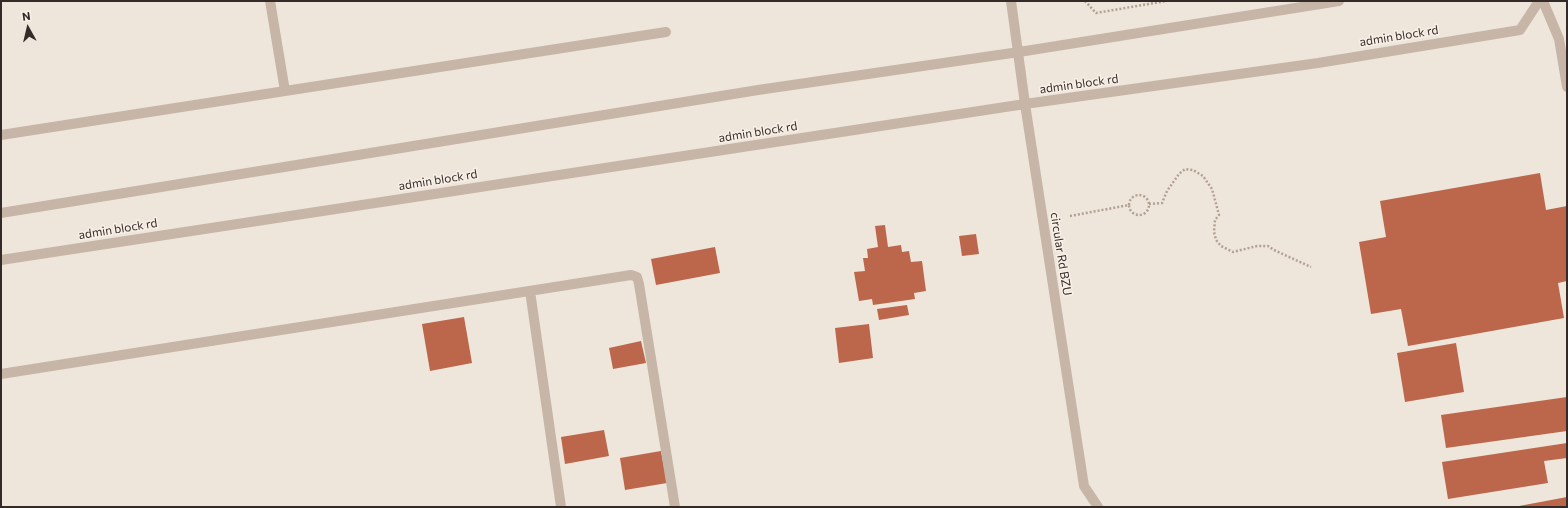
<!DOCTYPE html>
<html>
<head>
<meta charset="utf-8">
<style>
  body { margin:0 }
  #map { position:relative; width:1568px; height:508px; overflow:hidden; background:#efe6db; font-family:Commissioner,sans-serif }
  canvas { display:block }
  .frame { position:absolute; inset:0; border:2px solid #342b28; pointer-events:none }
  .north { position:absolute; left:8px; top:8px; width:40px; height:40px; -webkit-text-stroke:3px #f8f0e7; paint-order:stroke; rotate:352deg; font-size:11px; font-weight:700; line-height:16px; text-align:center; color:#342b28 }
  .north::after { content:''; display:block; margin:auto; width:14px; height:18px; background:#342b28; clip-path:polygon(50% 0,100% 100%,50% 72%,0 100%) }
</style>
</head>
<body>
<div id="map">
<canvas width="1568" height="508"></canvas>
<div class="frame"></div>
<div class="north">N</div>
</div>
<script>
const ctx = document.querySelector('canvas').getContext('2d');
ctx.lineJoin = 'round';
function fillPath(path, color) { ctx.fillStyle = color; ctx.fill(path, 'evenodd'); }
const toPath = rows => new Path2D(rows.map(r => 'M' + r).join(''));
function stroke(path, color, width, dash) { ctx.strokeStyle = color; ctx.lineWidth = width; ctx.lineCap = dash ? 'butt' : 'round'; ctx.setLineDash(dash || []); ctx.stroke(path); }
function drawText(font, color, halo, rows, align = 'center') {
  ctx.font = font + ' Commissioner,sans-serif'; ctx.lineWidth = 3; ctx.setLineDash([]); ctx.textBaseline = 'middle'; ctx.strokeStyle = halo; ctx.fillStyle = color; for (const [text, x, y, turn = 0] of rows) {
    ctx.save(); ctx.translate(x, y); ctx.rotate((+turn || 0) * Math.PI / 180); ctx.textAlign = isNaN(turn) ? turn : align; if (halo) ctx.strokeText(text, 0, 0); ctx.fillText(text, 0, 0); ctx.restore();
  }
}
fillPath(toPath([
  [1540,173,1546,210,1567,206,1567,281,1558,283,1564,318,1408,346,1401,309,1371,314,1359,242,1386,237,1380,201],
  [885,225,888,247,901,245,902,252,909,251,911,262,922,261,926,291,914,293,915,299,873,305,872,299,859,301,854,272,865,271,863,258,868,258,867,249,878,247,875,226],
  [976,234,979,254,962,256,959,236],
  [715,247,720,273,656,285,651,259],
  [907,305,909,315,879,320,877,309],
  [464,317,472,363,430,371,422,324],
  [869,324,873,358,839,363,835,328],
  [641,341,646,363,613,369,609,348],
  [1456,343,1464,392,1405,402,1397,353],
  [1567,397,1567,431,1446,448,1441,415],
  [604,430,609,456,565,464,561,437],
  [1567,443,1567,458,1544,461,1548,483,1448,499,1442,462],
  [661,451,667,483,625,490,620,458],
  [1567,497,1567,507,1520,507,1519,506]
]), '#bc664c');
stroke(toPath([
  [1085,1,1096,13,1166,1],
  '1129 205a10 10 0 1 1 20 0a10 10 0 1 1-20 0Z',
  [1149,204,1162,203,1167,191,1179,174,1185,169,1193,170,1203,176,1212,189,1219,215,1215,220,1214,232,1216,240,1221,246,1233,252,1257,246,1268,246,1274,250,1311,267],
  [1070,216,1129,205]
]), '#b2a092', 2.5, [2, 2]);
stroke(toPath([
  [1543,1,1559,39,1567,87]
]), '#c7b6a8', 10);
stroke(toPath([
  [270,1,285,91],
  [1,135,666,32],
  [530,291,561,507],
  [1,374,631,275,637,277,639,284,675,507]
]), '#c7b6a8', 10);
stroke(toPath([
  [1011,1,1025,104,1084,486,1098,507],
  [1,213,758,90,1019,52,1339,1],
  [1,260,1025,104,1318,63,1520,30,1539,1]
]), '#c7b6a8', 10);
drawText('12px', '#342b28', '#f8f0e7', [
  ["admin block rd",1399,36,-9],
  ["admin block rd",1079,84,-8],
  ["admin block rd",758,132,-9],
  ["admin block rd",438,180,-9],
  ["admin block rd",118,229,-9],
  ["circular Rd BZU",1061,254,81]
]);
</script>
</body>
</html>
